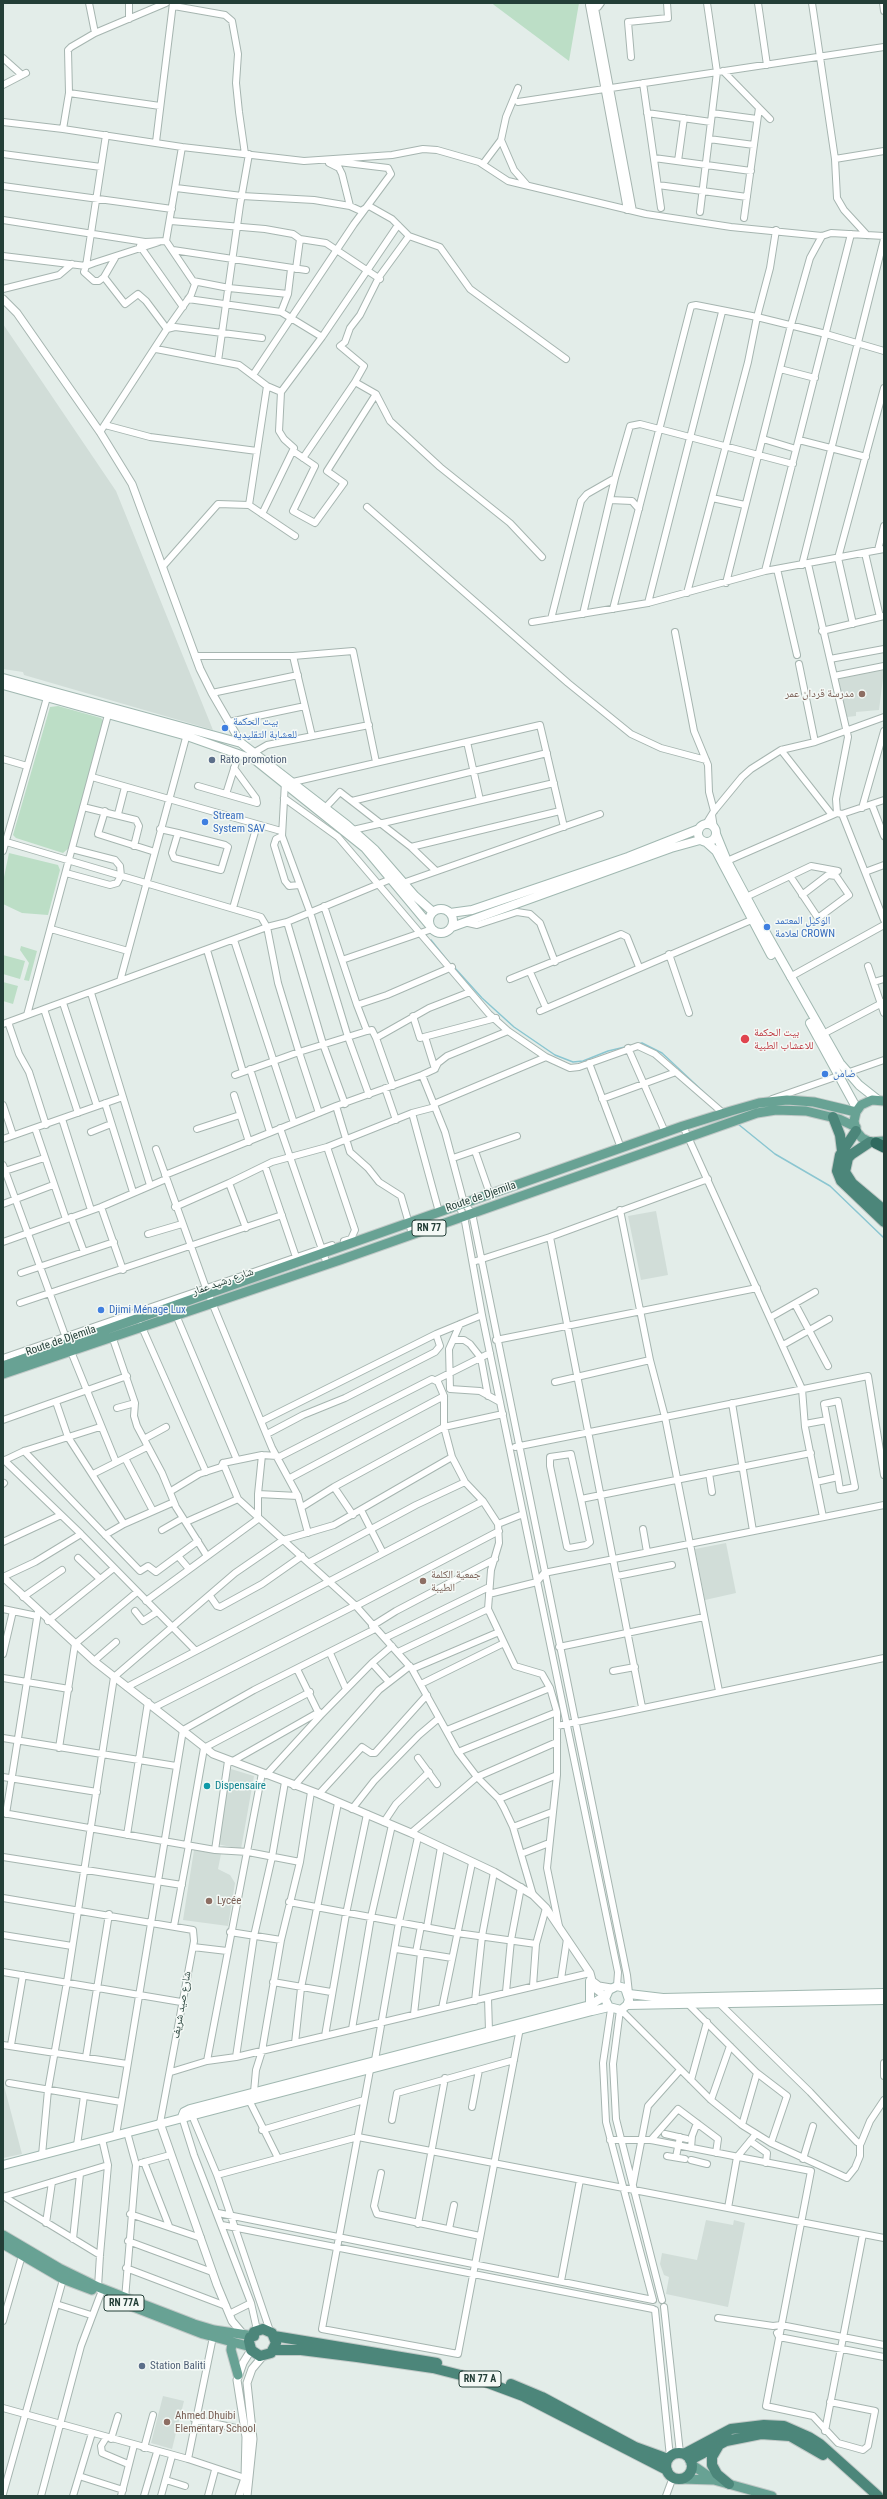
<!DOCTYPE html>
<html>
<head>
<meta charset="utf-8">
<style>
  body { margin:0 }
  #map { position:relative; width:887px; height:2499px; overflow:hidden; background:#e3ede9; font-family:"Roboto Condensed",sans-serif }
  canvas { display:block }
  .frame { position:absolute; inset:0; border:4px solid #233e37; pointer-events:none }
</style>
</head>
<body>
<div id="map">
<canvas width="887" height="2499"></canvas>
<div class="frame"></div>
</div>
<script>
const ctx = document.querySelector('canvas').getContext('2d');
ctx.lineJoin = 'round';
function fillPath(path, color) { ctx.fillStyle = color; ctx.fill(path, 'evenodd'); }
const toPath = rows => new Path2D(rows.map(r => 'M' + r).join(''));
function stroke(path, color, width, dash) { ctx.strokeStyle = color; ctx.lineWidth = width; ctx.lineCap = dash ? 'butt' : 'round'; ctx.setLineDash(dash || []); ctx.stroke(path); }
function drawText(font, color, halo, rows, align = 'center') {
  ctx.font = font + ' "Roboto Condensed","Noto Naskh Arabic",sans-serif'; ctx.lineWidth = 3; ctx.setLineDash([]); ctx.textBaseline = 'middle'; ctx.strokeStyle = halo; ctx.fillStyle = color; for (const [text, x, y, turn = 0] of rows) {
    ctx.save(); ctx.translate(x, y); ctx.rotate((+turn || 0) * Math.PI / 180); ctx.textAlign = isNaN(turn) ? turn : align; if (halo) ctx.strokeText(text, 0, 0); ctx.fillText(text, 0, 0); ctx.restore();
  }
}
fillPath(toPath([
  [3,324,116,491,213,730,24,675,23,672,3,669],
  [884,670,879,710,856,712,856,716,847,717,838,678],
  [656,1211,668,1275,641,1280,628,1216],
  [726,1543,736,1593,705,1600,695,1549],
  [231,1769,254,1776,241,1849,217,1844],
  [194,1850,221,1854,218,1869,230,1875,235,1883,228,1926,183,1920],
  [3,2082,22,2154,3,2158],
  [706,2220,733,2225,734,2220,745,2223,728,2307,666,2294,669,2277,664,2275,660,2264,662,2253,697,2260],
  [163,2396,184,2401,172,2449,151,2443]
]), '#d1ddd8');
fillPath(toPath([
  [492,3,579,3,569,61,494,5],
  [58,706,101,718,105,723,70,847,63,853,16,838,13,835,50,707],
  [9,853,58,865,60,870,48,915,22,913,3,904,3,882],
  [21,946,37,951,29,981,24,980,29,963,20,950],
  [3,955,25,961,20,979,3,974],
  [3,982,18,986,13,1004,3,1001]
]), '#bcdec6');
stroke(toPath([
  [431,940,451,965],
  [454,967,482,998,514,1027,555,1055,573,1062,583,1061,608,1051,642,1043,662,1053,710,1098],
  [738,1124,775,1154,830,1186,884,1238]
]), '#8bc6d1', 1.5);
const minor = toPath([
  [89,3,95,33],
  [129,3,129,19],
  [758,3,767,65],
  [812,3,835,159,884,151],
  [883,3,884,11],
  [589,5,627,210],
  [174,6,225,15,232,21,238,54,236,83,239,112,245,154],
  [591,7,598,7,601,3],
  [595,8,633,211],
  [631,57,628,22,668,18,667,3],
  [3,58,22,75],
  [723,71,770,119],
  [643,83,661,208],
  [3,85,26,73],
  [518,88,506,117,501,140,514,170,527,185],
  [69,93,160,106],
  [518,102,884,47],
  [647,113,711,122],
  [712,113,757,119],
  [3,122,63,129,182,147,304,161,392,155,423,149,437,150,479,162,508,181,646,214,731,227,822,236,831,233,884,236],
  [63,129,69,93,68,50,71,47,95,33,166,3],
  [709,139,754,145],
  [156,142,173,3],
  [3,154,101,167],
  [654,158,751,171],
  [835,159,837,198,844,210,867,235],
  [678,161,684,118],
  [329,163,339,168,342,174,350,206],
  [483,164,501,140],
  [658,185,747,197],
  [3,186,172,209],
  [176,188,242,196,314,200,350,206,361,211,369,206,392,219,409,236,440,247,470,289,566,359],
  [700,212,717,72,707,3],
  [744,218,759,108],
  [3,220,145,242,166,241,182,147],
  [171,221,265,229,293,234,300,239,326,243,380,279],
  [409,236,379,277,360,315,350,328,345,342,340,346,364,366,355,382,376,394,390,421,440,467,510,523,542,557],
  [159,242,94,263,86,266,84,272,94,281,99,281,104,277,125,304,138,294,146,301,167,329,191,295,195,284,166,241],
  [140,246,183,307],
  [173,250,306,270],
  [3,256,86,266,106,135],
  [296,269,300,239],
  [104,277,115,258],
  [193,281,229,288,288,294],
  [3,289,59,275,72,264],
  [188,299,281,312,322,337],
  [281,312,288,294,291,269],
  [156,349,239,365,267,386,281,392],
  [218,361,240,205,249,154],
  [780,369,815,378],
  [253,375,354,224,391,174,388,168,330,161],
  [105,425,150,437,257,451],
  [100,432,167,329,175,327,262,338],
  [763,439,796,449],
  [799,440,866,457],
  [293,451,315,466,293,511,315,523,344,483,327,471,376,394],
  [303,458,355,382],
  [712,498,745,505],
  [610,500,632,501,639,509],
  [249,505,267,386],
  [367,507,568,683,631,734,661,748,706,760],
  [262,514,294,448,284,439,279,431,281,392,322,337,398,225],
  [878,550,884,526],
  [865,553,880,617],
  [808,564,848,737,836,799,837,813,842,814,884,800],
  [164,565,218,504,249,505,295,536],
  [802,565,884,239],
  [777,569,797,655],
  [765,571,851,234],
  [726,583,791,325,810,258,822,236],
  [687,593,748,362,757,317,826,334,884,351],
  [648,603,722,312],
  [613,609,691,306,696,305,757,317,770,268,776,230],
  [583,614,615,478,630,426,640,424,793,464],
  [551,619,581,501,587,494,615,478],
  [532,622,648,603,765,571,884,549],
  [853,624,838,558,884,388],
  [822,631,884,616],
  [675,632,694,731,708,765,709,792,714,811],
  [195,656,293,656,353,651,376,762],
  [293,656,312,736],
  [830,659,884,649],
  [799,664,815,742],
  [834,676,884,666],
  [212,693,298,675],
  [229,722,305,706],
  [467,742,480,800],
  [781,750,832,815],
  [255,752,267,745,369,725],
  [3,759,27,766],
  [92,777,281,831],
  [285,782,282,836,310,912,348,1037,369,1095],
  [293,782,540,725,564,827],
  [198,786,257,803,256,798,234,768],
  [226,794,238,756],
  [284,798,338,837,489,1014,508,1031,546,1057],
  [352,801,547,753],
  [872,805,884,836],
  [83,807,136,820,139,826,134,846],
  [326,807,340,792,411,847,436,871],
  [862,808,884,731],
  [105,811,98,834,155,852],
  [118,814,125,787],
  [842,814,884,920],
  [712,815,714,828],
  [706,824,714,811,742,777,751,769,781,750,815,742,884,717],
  [160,829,178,833,225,845,228,847,221,870,174,858,172,853,178,833],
  [353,830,554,783],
  [282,836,276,839,274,845,285,881,289,886,299,885],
  [3,841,261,917,267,927,3,1024],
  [411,847,560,811],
  [3,851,48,694],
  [727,861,837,813],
  [865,872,884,865],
  [66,873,110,885,117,883,121,876,120,866,115,860,72,849],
  [790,876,818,918,849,895,836,876,828,875,802,895],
  [391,879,287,922,267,927,278,983,299,1052,367,1031,357,1005,387,995,452,967],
  [403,883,600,814],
  [746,897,811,866,838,871],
  [324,906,342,960,432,929],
  [233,908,257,825],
  [287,922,323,1044,345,1104],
  [464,922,477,925,517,912,530,914,540,923,555,962],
  [51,929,128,951],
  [234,940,294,1123],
  [207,950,243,1072],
  [669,954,689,1013],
  [342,960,357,1005],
  [868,966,884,1013],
  [530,972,546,1008],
  [790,977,884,925],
  [510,979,621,934,627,937,639,967],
  [120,981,187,734],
  [874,982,884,979],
  [91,993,150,1185],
  [63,1003,97,1106],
  [44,1009,78,1113],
  [540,1011,756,918],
  [27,1015,109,711],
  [413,1016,420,1038,496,1018],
  [8,1022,19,1054,29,1072,46,1125],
  [367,1031,372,1030,376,1038],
  [823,1034,884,1002],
  [425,1037,435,1069],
  [628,1048,665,1132],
  [589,1063,621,1148],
  [250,1069,270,1132],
  [235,1075,299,1052,319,1113],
  [422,1075,445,1132,464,1203,472,1213,627,1975,629,1993],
  [393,1086,376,1038,429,1008,470,992],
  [385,1088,396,1120],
  [234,1095,249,1142],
  [602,1099,676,1072],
  [772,1099,884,1060],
  [105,1103,133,1192],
  [434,1104,546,1057,570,1068,579,1067,638,1046,655,1054,723,1113],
  [3,1105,13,1135],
  [336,1106,350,1152,368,1168,379,1182,401,1196,412,1234],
  [412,1113,439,1212],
  [62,1119,91,1210],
  [683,1126,802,1389,805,1427,823,1517],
  [35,1128,66,1219],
  [280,1128,327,1264],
  [197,1129,240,1115],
  [91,1132,111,1124],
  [3,1139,123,1097],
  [327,1147,355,1230,351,1239,344,1241],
  [156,1149,206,1288,272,1448,298,1496,308,1533],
  [475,1151,490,1194],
  [453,1158,517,1136],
  [3,1165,66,1338],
  [265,1166,296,1257],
  [5,1171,44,1158],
  [165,1175,336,1106,422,1075,435,1069,438,1063,447,1056,508,1031],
  [229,1183,272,1162,327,1147,412,1113,435,1107],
  [3,1204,53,1185],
  [458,1205,464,1216,482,1315,618,1972,617,1986],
  [101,1207,123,1270],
  [175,1207,229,1183,246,1228],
  [71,1217,84,1252],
  [148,1234,182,1224],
  [550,1237,642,1707],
  [3,1242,101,1207,166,1179],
  [476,1261,550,1237,708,1179],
  [21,1273,114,1242],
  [20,1303,282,1215],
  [795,1304,828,1366],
  [176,1315,237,1460],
  [771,1317,815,1292],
  [460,1324,453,1340,464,1340,470,1344,481,1358,488,1396],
  [141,1325,206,1472],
  [112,1336,135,1403,134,1416,137,1426,162,1473,176,1507,207,1556],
  [453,1340,449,1349,450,1389,480,1391,500,1402],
  [496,1340,757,1288],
  [783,1345,829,1319],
  [70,1349,116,1462],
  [3,1358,332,1245],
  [436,1380,490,1353],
  [555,1382,650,1360],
  [444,1396,444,1427,503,1414],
  [56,1402,68,1437,124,1524],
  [732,1403,753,1531],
  [117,1408,135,1403],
  [3,1420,127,1376],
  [827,1420,824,1404,838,1401,855,1487,840,1490,838,1477],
  [262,1421,436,1334,482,1315],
  [805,1424,827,1420,838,1477,816,1482],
  [267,1434,303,1415,345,1398,435,1352,440,1346,436,1334],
  [144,1439,166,1427],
  [515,1447,665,1417,650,1360,620,1210],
  [24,1451,140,1571,148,1566,156,1572,198,1541],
  [277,1456,262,1455,223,1463,238,1499,356,1606,412,1669,458,1752,477,1777,499,1799,504,1808,513,1827,533,1895],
  [279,1457,432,1379,438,1382,444,1396,290,1478],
  [125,1458,153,1511],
  [4,1460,81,1534,195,1650],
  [3,1461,24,1451,100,1427],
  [709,1473,712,1492],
  [93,1474,147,1447],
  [3,1484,4,1483],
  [334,1487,353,1515],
  [171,1491,199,1474,221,1467,223,1463],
  [258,1494,298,1496],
  [581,1499,571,1454,550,1457,550,1466,567,1547,569,1548,586,1545,590,1542,581,1499,811,1453],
  [302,1507,334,1487,444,1427,452,1457,465,1482,483,1501,498,1524,499,1543,491,1570,488,1609,515,1666,542,1674,550,1688],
  [361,1510,383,1553],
  [186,1522,238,1499],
  [498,1524,523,1514],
  [643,1529,647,1552],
  [162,1530,183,1518],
  [105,1535,124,1524,174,1502],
  [3,1542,61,1515],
  [178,1556,189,1569],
  [78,1558,100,1579],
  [310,1562,416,1505,465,1482],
  [617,1576,672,1565],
  [3,1577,35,1562,81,1534],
  [489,1594,537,1582,544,1573,884,1505],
  [210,1596,217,1606,220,1607,262,1584,302,1556],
  [23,1597,62,1570],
  [146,1601,258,1519,258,1494,262,1455],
  [356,1606,499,1531],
  [3,1609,37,1616],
  [135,1611,143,1621,157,1612],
  [48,1621,114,1568],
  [372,1626,396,1611,495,1559],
  [385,1638,489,1587],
  [559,1647,704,1617],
  [398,1652,488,1609],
  [330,1653,346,1689],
  [3,1654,13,1611],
  [94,1661,116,1642],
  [372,1663,389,1682],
  [297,1669,320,1716],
  [412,1669,499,1632],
  [613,1671,635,1667],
  [3,1678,69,1689],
  [421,1684,504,1643],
  [127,1687,483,1501],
  [719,1691,665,1417,868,1376,884,1475],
  [155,1707,354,1606],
  [557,1726,884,1658],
  [447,1730,550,1688,557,1712,557,1775,499,1799],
  [3,1738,176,1766],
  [59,1748,75,1644,137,1592],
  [458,1752,557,1712],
  [418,1758,437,1784],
  [231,1762,319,1712],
  [266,1775,320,1716,372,1663,392,1646],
  [557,1775,547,1868,559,1926],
  [3,1777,97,1792],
  [294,1786,379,1690,410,1666],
  [319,1794,362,1747,371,1753,375,1753,427,1695],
  [352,1809,374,1781,419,1735,439,1718],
  [3,1813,215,1850,248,1852,300,1862],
  [6,1814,38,1612],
  [384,1822,396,1804,429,1772],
  [513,1827,552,1812],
  [411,1833,477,1777,557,1742],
  [127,1835,148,1702],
  [187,1845,204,1748,310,1692],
  [215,1850,228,1761],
  [521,1854,549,1843],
  [3,1857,182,1885],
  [3,1898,193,1930,194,1941,160,2123],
  [289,1902,457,1933,536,1944],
  [174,1926,189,1845],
  [427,1927,441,1847],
  [230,1932,281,1940],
  [3,1935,72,1946],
  [193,1947,227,1951],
  [396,1949,452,1958],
  [416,1952,421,1926],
  [3,1972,181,2002],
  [561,1979,567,1939],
  [273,1982,331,1992],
  [533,1986,536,1944,546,1908],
  [506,1992,511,1940,521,1887],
  [488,1998,489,2031],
  [475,2001,482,1936,494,1872],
  [719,2003,810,2092,857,2142,861,2143,870,2121,884,2100],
  [688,2004,757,2073,787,2096,771,2143],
  [442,2008,472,1863],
  [611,2009,603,2063,606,2122,653,2300],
  [620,2010,613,2064,616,2119,662,2300],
  [621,2010,711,2100,742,2125,771,2143,847,2178,855,2168,860,2156,860,2143],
  [414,2014,421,1953],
  [352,2029,371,1917,392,1825],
  [325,2036,346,1914,367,1814],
  [295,2043,301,1988,338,1803],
  [3,2045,127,2064],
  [11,2045,23,1975],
  [86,2057,109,1914],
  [236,2057,254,1936,272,1857,285,1782],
  [375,2060,399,1922,418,1837],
  [207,2061,262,1773],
  [884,2063,884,2076],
  [370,2070,322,2329,458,2354,520,2028],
  [171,2072,207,2061,236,2057,590,1973],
  [691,2080,707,2022],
  [9,2083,121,2102],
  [254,2092,256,2070,262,2051,281,1940,300,1862,311,1792],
  [249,2100,278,2158],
  [711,2100,730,2046],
  [472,2107,479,2070],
  [191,2113,217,2175,270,2331],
  [182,2117,194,2155,251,2303,257,2330],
  [392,2120,397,2093,514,2060],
  [742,2125,757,2073],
  [262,2130,364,2100],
  [665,2134,687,2139],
  [116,2135,183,1730,254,1690,375,1629],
  [610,2140,651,2140,811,2171,766,2406,813,2416,838,2443,863,2450,868,2446,875,2411,830,2402],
  [651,2140,678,2109,718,2139,716,2153],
  [750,2141,767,2153,766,2163],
  [77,2145,84,2096],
  [691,2148,692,2136,697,2123],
  [42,2155,48,2090,67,1982,114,1677,235,1573,283,1540,334,1525,452,1457],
  [667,2156,685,2159],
  [676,2157,680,2137],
  [803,2159,813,2126],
  [691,2160,707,2164],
  [144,2162,169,2226],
  [141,2163,170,2155],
  [381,2173,374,2206,377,2214,480,2236],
  [217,2175,358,2137,884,2238],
  [633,2184,648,2106,680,2070],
  [3,2196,100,2255],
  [6,2196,108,2165],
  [728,2208,737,2157,756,2134],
  [218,2213,653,2300],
  [130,2214,201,2238],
  [46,2223,52,2182],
  [418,2224,445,2078],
  [222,2225,653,2309],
  [449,2229,454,2205],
  [73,2239,80,2174],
  [128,2241,212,2272],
  [126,2268,226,2306],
  [561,2281,580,2180],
  [125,2299,136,2165,127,2132],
  [56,2304,91,2315],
  [664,2307,680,2453],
  [655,2310,670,2457],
  [229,2314,251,2303],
  [718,2318,773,2326,781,2325,884,2345],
  [3,2321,23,2252],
  [777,2333,779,2337,884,2357],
  [3,2408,188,2459,245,2478],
  [194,2419,245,2430],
  [825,2431,863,2234],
  [106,2438,101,2446,102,2453,128,2464],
  [111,2439,118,2416],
  [144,2448,153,2415],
  [188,2459,213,2337],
  [79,2476,123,2490],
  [166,2480,185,2486],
  [3,2494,64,2276],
  [41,2496,81,2346,101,2293,98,2287,100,2255,108,2165,102,2139],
  [73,2496,92,2433],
  [121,2496,134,2445],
  [144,2496,157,2452],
  [161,2496,172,2456],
  [208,2496,215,2470],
  [666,2496,673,2477]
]);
const tertiary = toPath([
  [3,299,17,313,100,432,132,484,200,669,212,693,241,743],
  [3,1577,94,1661,213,1754,319,1794,411,1833,494,1872,533,1895,546,1908,590,1973,594,1988,605,1996],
  [591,1980,599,1986,611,1988],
  [160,2123,217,2285,232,2321,243,2334],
  [239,2496,245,2478,246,2437,237,2380,243,2363,251,2350],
  [247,2496,253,2439,247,2383,252,2369,263,2356]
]);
const secondary = toPath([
  [3,678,241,743,347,825,375,850,415,896,433,912],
  [3,685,187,736,255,760,365,848,430,926],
  '698 833a9 9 0 1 1 18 0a9 9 0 1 1-18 0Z',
  [716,834,727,861,757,917,840,1063,859,1085,878,1100],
  [706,842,716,851,771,955],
  '429 921a12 12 0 1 1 24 0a12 12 0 1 1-24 0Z',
  [450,913,472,910,628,857,699,829],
  [452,927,671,848,700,840],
  [810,1023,857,1109],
  [629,1994,663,1998,884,1993],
  [590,2005,590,1981],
  [627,2005,884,2000],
  [182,2117,184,2112,190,2109,590,2005,605,1996],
  [3,2165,592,2011,609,2007,621,2010,627,2005,629,2000,625,1988,617,1986,609,1990,605,1999,609,2007]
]);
const primary = toPath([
  [884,1101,872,1100,861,1105,856,1112,854,1121,856,1131,862,1138,870,1142,884,1141],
  [3,1366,683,1126,731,1111,759,1103,787,1100,814,1102,856,1112],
  [3,1374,340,1260,757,1113,776,1110,806,1111,839,1119,856,1127],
  [3,2235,59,2268,98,2287,194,2324,214,2330,254,2336],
  [3,2244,63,2279,92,2290],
  [113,2299,203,2334,251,2347],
  [232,2343,231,2350,238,2375],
  [691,2464,714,2480],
  [680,2479,714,2480,772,2496]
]);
const trunk = toPath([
  [833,1117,840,1135,842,1151],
  [856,1131,840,1155,837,1171,841,1181,884,1222],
  [870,1142,852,1154,848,1158,845,1172,852,1183,884,1210],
  [263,2329,272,2333,276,2343,271,2353,260,2356,251,2350,249,2341,250,2337,254,2336,254,2332,263,2329],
  [274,2336,437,2363],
  [274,2350,301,2350,357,2357,433,2368,480,2380,523,2396,667,2470],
  [511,2384,542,2397,635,2447,668,2459],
  [719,2445,712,2457,712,2465,717,2474,729,2484],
  '666 2466a13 13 0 1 1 26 0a13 13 0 1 1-26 0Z',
  [684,2454,731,2429,764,2425,784,2426,809,2437,820,2444,878,2496],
  [690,2460,726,2441,761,2434,790,2436,823,2455]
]);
const motorway = toPath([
  [876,1143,884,1147]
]);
stroke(minor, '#a6b5b0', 8);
stroke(tertiary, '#a6b5b0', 9);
stroke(secondary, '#a1b8b1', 10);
stroke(primary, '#c1c9c7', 11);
stroke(trunk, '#c1c9c7', 12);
stroke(motorway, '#c1c9c7', 13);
stroke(minor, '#fff', 6);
stroke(tertiary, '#fff', 7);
stroke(secondary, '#fff', 8);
stroke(primary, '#68a294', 9);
stroke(trunk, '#4c867a', 10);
stroke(motorway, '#2f6a5f', 11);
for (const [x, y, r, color] of [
  [862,694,4,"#8d6e63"],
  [225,728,4,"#3f7fe0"],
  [212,760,4,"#5c6f8a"],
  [205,822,4,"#3f7fe0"],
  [767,927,4,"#3f7fe0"],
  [745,1039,5,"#e0444e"],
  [825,1074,4,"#3f7fe0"],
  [101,1310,4,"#3f7fe0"],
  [423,1581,4,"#8d6e63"],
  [207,1786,4,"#0f9aa8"],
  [209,1901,4,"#8d6e63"],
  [142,2366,4,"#5c6f8a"],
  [167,2422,4,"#8d6e63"]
]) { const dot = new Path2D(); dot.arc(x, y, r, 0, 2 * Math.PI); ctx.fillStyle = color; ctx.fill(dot); stroke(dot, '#f4f9f6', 1.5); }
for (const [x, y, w] of [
  [429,1228,34],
  [124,2303,40],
  [480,2379,42]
]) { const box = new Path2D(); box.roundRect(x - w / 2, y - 8, w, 16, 3); ctx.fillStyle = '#f4f9f6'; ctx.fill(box); stroke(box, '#233e37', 1); }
drawText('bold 10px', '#233e37', null, [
  ["RN 77",429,1228],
  ["RN 77A",124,2303],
  ["RN 77 A",480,2379]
]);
drawText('11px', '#785e54', '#f4f9f6', [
  ["مدرسة قردان عمر",854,694,"right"],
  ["جمعية الكلمة",431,1575],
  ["الطيبة",431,1588],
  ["Lycée",217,1901],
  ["Ahmed Dhuibi",175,2416],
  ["Elementary School",175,2429]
], 'left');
drawText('11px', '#366cbe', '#f4f9f6', [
  ["بيت الحكمة",233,722],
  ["للعشابة التقليدية",233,735],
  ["Stream",213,816],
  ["System SAV",213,829],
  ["الوكيل المعتمد",775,921],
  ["لعلامة CROWN",775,934],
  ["ضامن",833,1074],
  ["Djimi Ménage Lux",109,1310]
], 'left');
drawText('11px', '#4e5e75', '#f4f9f6', [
  ["Rato promotion",220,760],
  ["Station Baliti",150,2366]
], 'left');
drawText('11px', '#be3a42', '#f4f9f6', [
  ["بيت الحكمة",754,1033],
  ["للاعشاب الطبية",754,1046]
], 'left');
drawText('11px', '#233e37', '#f4f9f6', [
  ["Route de Djemila",481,1197,-19],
  ["شارع رشيد عمار",223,1282,-19],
  ["Route de Djemila",61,1341,-19],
  ["شارع صيد شريف",182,2005,-80]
]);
drawText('11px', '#0d838f', '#f4f9f6', [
  ["Dispensaire",215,1786]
], 'left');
</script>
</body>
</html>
